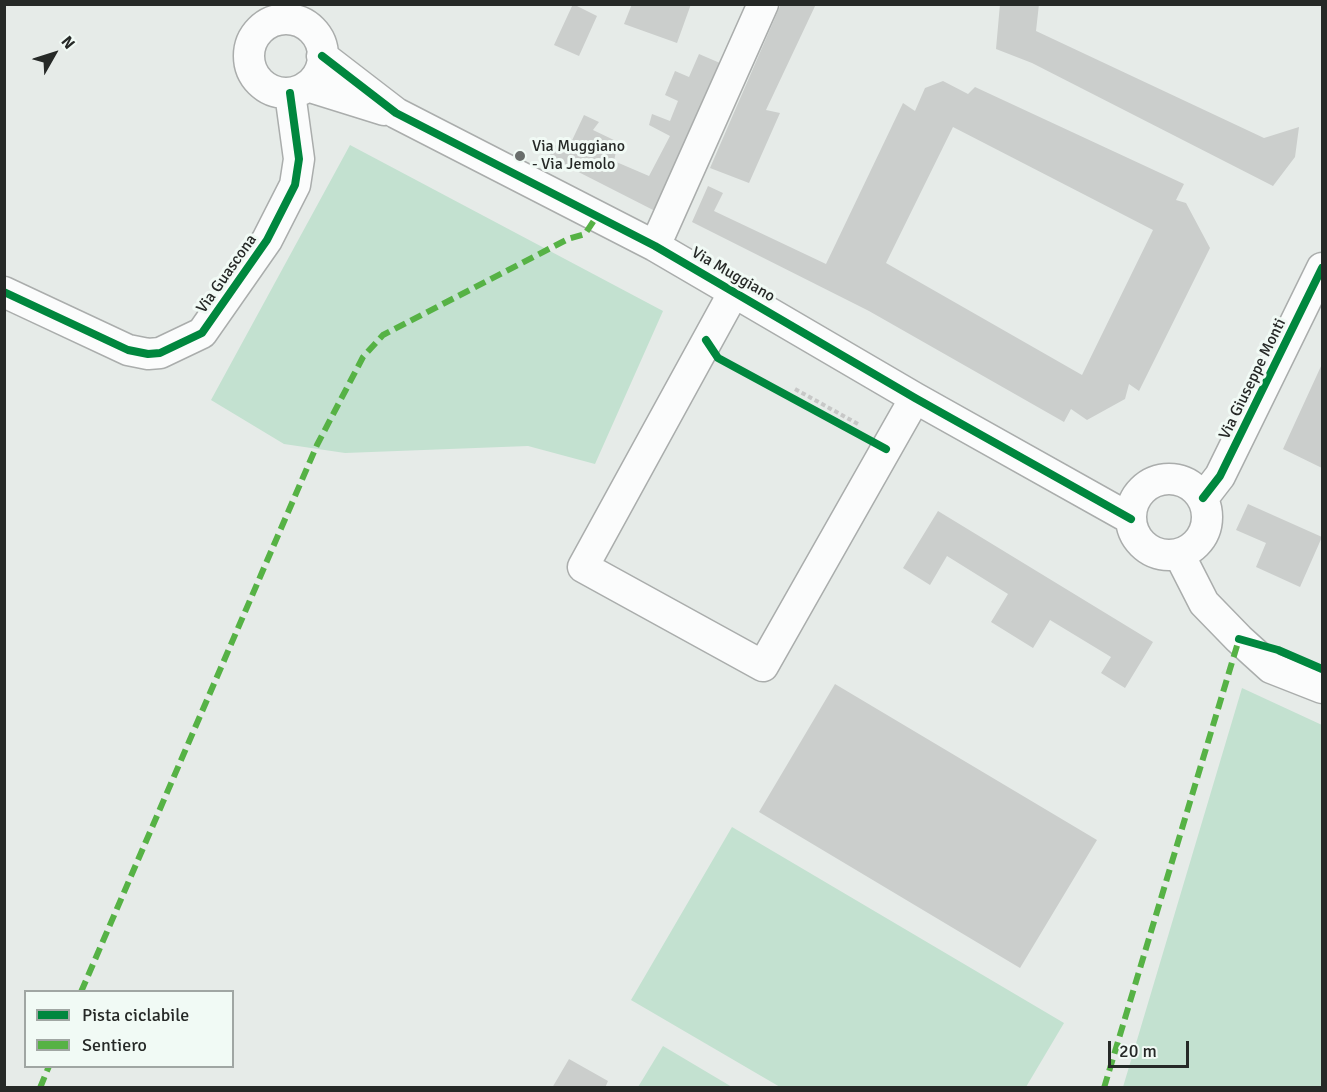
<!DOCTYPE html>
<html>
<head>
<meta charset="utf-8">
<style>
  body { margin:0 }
  #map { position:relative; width:1327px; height:1092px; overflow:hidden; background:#e6ebe8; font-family:Signika,sans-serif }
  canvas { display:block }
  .frame { position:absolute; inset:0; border:6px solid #262927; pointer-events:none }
  .legend { position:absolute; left:24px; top:990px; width:210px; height:78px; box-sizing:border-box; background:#f1faf5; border:2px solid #a0a6a3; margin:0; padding:8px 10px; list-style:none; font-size:18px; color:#262927 }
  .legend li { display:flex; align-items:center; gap:12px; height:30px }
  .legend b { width:30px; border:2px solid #a0a6a3 }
  .north { position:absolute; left:24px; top:24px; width:60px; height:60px; -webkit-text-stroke:4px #f1faf5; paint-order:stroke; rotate:51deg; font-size:16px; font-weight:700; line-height:24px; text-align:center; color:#262927 }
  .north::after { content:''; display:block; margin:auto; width:21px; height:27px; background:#262927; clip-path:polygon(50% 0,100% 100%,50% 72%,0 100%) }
  .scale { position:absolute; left:1108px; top:1041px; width:81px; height:27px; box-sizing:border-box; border:3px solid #262927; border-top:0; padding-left:8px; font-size:18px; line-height:21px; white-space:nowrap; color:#262927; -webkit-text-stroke:4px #f1faf5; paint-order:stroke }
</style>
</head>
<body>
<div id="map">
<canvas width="1327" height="1092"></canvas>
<div class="frame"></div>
<ul class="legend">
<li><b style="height:8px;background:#00873e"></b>Pista ciclabile</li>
<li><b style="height:8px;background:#56b245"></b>Sentiero</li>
</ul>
<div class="north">N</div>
<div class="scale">20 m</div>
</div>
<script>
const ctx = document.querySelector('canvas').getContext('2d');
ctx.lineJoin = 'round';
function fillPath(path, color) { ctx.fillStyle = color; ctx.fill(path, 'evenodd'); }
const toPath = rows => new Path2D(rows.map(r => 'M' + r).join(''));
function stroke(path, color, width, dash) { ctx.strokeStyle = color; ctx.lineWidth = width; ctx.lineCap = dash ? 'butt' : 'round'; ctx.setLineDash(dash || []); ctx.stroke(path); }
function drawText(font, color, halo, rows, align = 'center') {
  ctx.font = font + ' Signika,sans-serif'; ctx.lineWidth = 6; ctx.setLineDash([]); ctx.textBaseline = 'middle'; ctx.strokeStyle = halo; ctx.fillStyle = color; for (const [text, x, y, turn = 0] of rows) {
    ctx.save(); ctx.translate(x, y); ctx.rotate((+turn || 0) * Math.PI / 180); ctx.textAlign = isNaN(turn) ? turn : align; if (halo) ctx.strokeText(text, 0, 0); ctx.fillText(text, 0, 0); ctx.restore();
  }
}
fillPath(toPath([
  [350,145,663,311,595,464,528,446,345,453,284,444,211,400],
  [1242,688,1322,725,1322,1087,1123,1087],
  [732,827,1064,1023,1026,1087,780,1087,631,1000],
  [663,1046,732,1087,638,1087]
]), '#c3e1d0');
fillPath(toPath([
  [573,4,597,16,579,56,554,45],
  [632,4,691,4,677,43,624,24],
  [781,4,816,4,766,110,780,113,749,183,710,168],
  [1000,4,1039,4,1036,31,1264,138,1299,127,1295,157,1273,186,1032,63,996,49],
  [699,54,720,63,659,213,549,157,555,145,567,151,584,115,599,122,593,130,618,142,614,161,649,176,670,136,649,125,652,114,670,121,678,101,665,95,675,71,689,77],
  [943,81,968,94,975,87,1184,184,1176,200,1186,203,1210,248,1139,391,1129,384,1125,399,1087,420,1071,409,1064,422,869,311,692,222,708,186,723,193,714,211,826,264,903,103,915,111,925,88],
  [953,127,1153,230,1082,375,886,263],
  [1322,364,1322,468,1283,449],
  [1248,504,1322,537,1300,587,1256,567,1266,543,1236,530],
  [938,511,1153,642,1125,688,1101,673,1111,657,1050,620,1033,648,991,622,1008,594,947,556,930,585,903,568],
  [835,684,1097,840,1020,968,759,812],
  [569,1059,608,1081,605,1088,552,1088]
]), '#cbcecc');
const minor = toPath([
  '249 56a37 37 0 1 1 74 0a37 37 0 1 1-74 0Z',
  [322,56,396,113,655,246,915,398,1131,519],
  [307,86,384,110],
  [655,246,763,4],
  [735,290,583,567,763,666,915,398],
  [4,292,128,350,148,354,160,353,202,333,267,240,295,185,299,159,290,93],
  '1131 517a38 38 0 1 1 76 0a38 38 0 1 1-76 0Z',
  [1203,498,1220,476,1322,268],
  [1179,554,1204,603,1239,639,1271,668,1322,688]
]);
stroke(minor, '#aaadac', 33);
stroke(toPath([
  [795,389,858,424]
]), '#c7c8c7', 4, [4.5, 3]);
stroke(minor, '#fbfcfc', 30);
stroke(toPath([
  [81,992,317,445,363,357,383,335,568,239,585,234,597,216],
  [40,1088,49,1066],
  [1104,1088,1239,639]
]), '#56b245', 6, [12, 6]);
stroke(toPath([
  [322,56,396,113,655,246,915,398,1131,519],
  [4,292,128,350,148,354,160,353,202,333,267,240,295,185,299,159,290,93],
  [706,340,718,358,886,449],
  [1203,498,1220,476,1322,268],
  [1239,639,1278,650,1322,669]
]), '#00873e', 8);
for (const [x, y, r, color] of [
  [520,156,6,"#696d6b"]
]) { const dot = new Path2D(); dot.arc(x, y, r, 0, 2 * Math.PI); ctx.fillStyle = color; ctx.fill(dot); stroke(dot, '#f1faf5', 2); }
drawText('16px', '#262927', '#f1faf5', [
  ["Via Muggiano",532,147],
  ["- Via Jemolo",532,165]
], 'left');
drawText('16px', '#262927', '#f1faf5', [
  ["Via Guascona",227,274,-55],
  ["Via Muggiano",733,275,30],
  ["Via Giuseppe Monti",1253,379,-64]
]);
</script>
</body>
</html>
